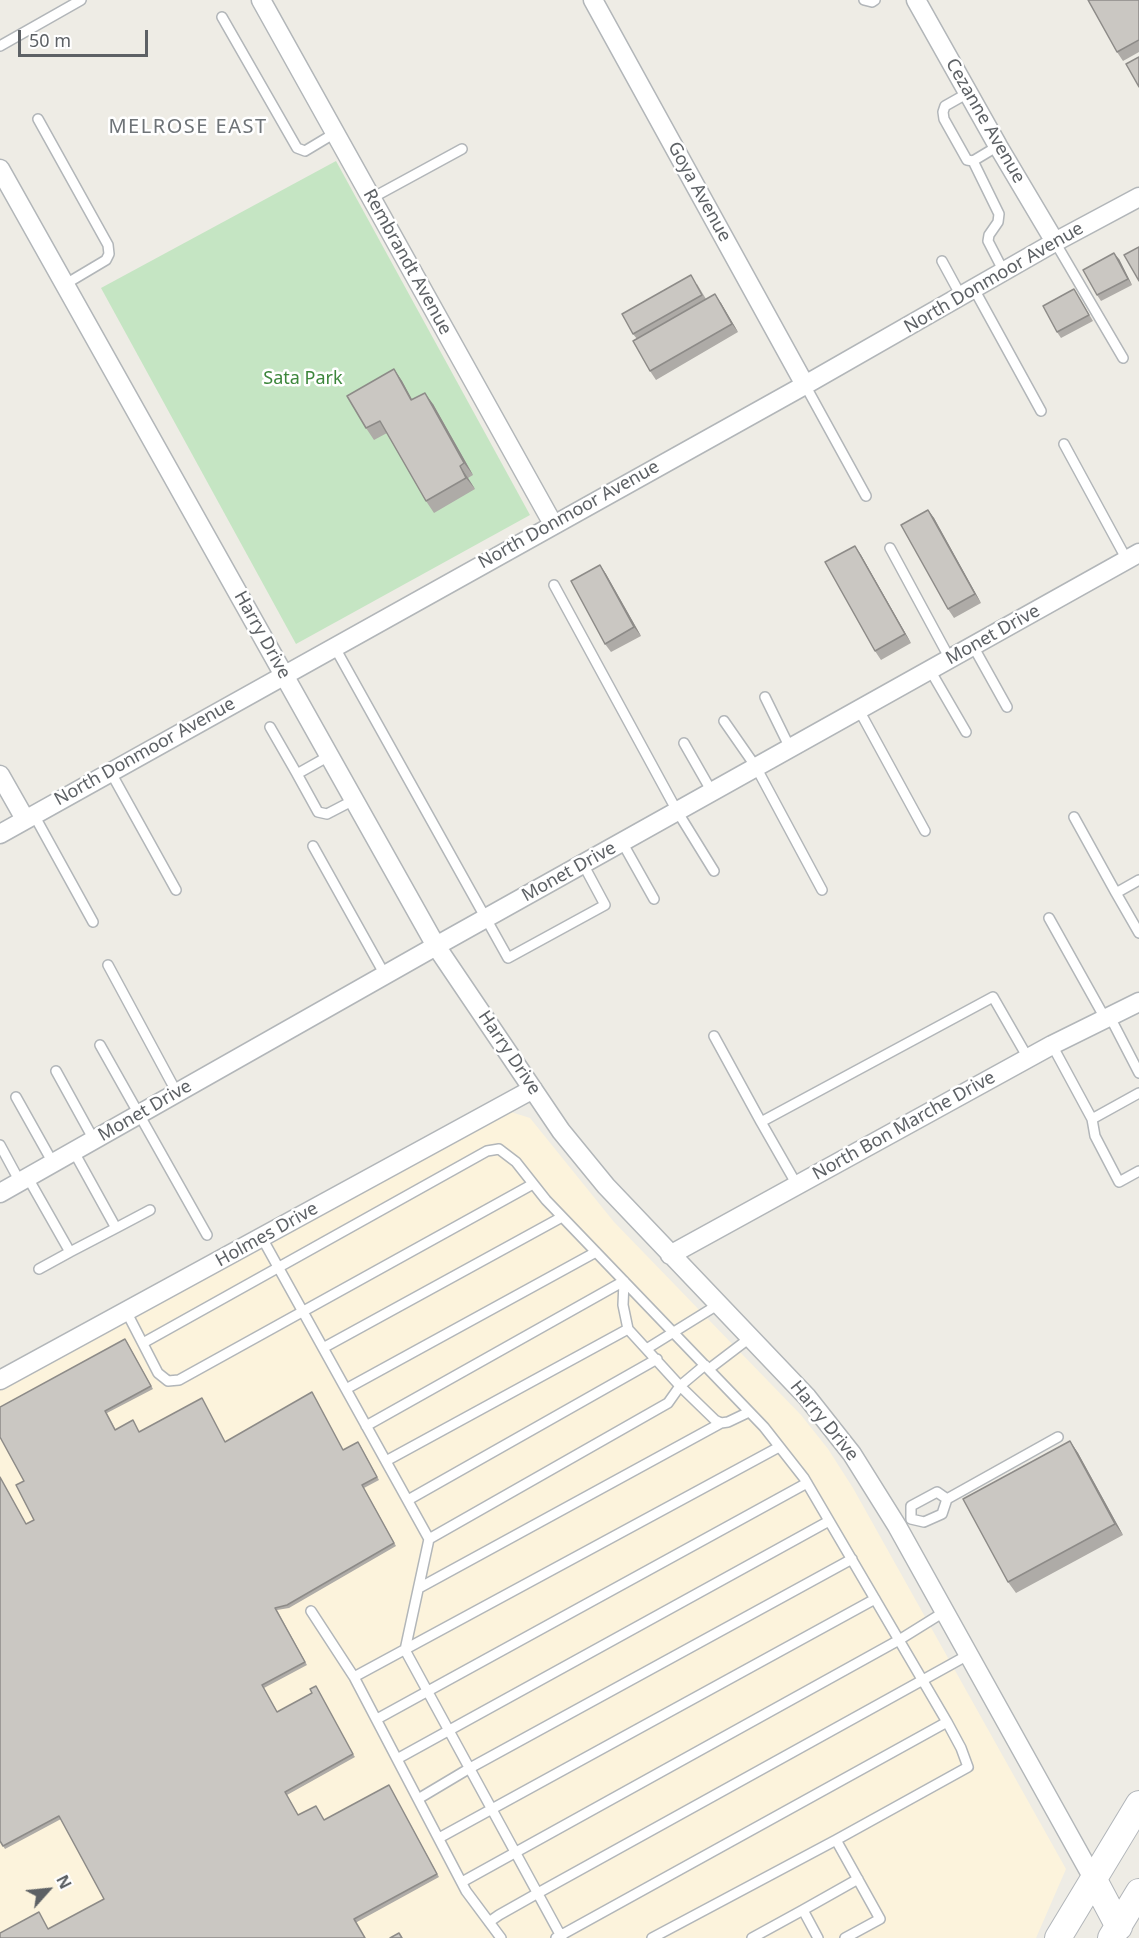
<!DOCTYPE html>
<html>
<head>
<meta charset="utf-8">
<style>
  body { margin:0 }
  #map { position:relative; width:1139px; height:1938px; overflow:hidden; background:#eeece5; font-family:"Noto Sans",sans-serif }
  canvas { display:block }
  .north { position:absolute; left:18px; top:1860px; width:60px; height:60px; -webkit-text-stroke:4px #fff; paint-order:stroke; rotate:63deg; font-size:16px; font-weight:700; line-height:24px; text-align:center; color:#5d6165 }
  .north::after { content:''; display:block; margin:auto; width:21px; height:27px; background:#5d6165; clip-path:polygon(50% 0,100% 100%,50% 72%,0 100%) }
  .scale { position:absolute; left:18px; top:30px; width:130px; height:27px; box-sizing:border-box; border:3px solid #5d6165; border-top:0; padding-left:8px; font-size:18px; line-height:21px; white-space:nowrap; color:#5d6165; -webkit-text-stroke:4px #fff; paint-order:stroke }
</style>
</head>
<body>
<div id="map">
<canvas width="1139" height="1938"></canvas>
<div class="north">N</div>
<div class="scale">50 m</div>
</div>
<script>
const ctx = document.querySelector('canvas').getContext('2d');
ctx.lineJoin = 'round';
function fillPath(path, color) { ctx.fillStyle = color; ctx.fill(path, 'evenodd'); }
const toPath = rows => new Path2D(rows.map(r => 'M' + r).join(''));
function stroke(path, color, width, dash) { ctx.strokeStyle = color; ctx.lineWidth = width; ctx.lineCap = dash ? 'butt' : 'round'; ctx.setLineDash(dash || []); ctx.stroke(path); }
function drawText(font, color, halo, rows, align = 'center') {
  ctx.font = font + ' "Noto Sans",sans-serif'; ctx.lineWidth = 5; ctx.setLineDash([]); ctx.textBaseline = 'middle'; ctx.strokeStyle = halo; ctx.fillStyle = color; for (const [text, x, y, turn = 0] of rows) {
    ctx.save(); ctx.translate(x, y); ctx.rotate((+turn || 0) * Math.PI / 180); ctx.textAlign = isNaN(turn) ? turn : align; if (halo) ctx.strokeText(text, 0, 0); ctx.fillText(text, 0, 0); ctx.restore();
  }
}
fillPath(toPath([
  [511,1112,530,1118,614,1222,801,1415,828,1449,853,1488,1066,1869,1036,1938,0,1938,0,1380,262,1238]
]), '#fcf3dc');
fillPath(toPath([
  [336,161,530,515,296,644,101,288]
]), '#c5e5c3');
const service = toPath([
  [864,0,872,2,875,0],
  [222,17,297,148,305,151,335,133],
  [0,46,81,0],
  [968,93,945,106,943,112,944,119,967,160,973,161,998,146],
  [38,119,108,245,109,254,106,260,64,285],
  [973,161,999,214,998,222,989,235,988,241,1004,272],
  [372,198,462,149],
  [1055,242,1123,358],
  [942,261,961,296],
  [974,289,1041,411],
  [805,385,866,496],
  [1064,444,1127,560],
  [890,548,950,659],
  [554,585,677,811,714,871],
  [334,646,508,958,605,905,583,864],
  [973,646,1007,707],
  [930,670,966,732],
  [765,697,790,748],
  [859,710,925,831],
  [724,721,756,767,822,890],
  [270,727,297,774],
  [684,743,712,792],
  [329,756,297,774,318,812,327,814,354,800],
  [110,771,176,890],
  [34,815,93,922],
  [1074,817,1116,893],
  [622,842,654,899],
  [313,846,385,975],
  [1139,880,1116,893,1139,933],
  [1049,918,1106,1020],
  [108,965,177,1093],
  [1110,1017,1139,1073],
  [714,1036,761,1122],
  [100,1045,207,1235],
  [1052,1045,1092,1119,1139,1093],
  [56,1071,94,1140],
  [16,1097,53,1163],
  [1092,1119,1095,1136,1119,1182,1139,1171],
  [0,1145,20,1182],
  [28,1178,70,1252,116,1228,74,1152],
  [797,1185,761,1122,993,997,1028,1058],
  [116,1228,150,1210],
  [262,1238,429,1539,405,1650,562,1938],
  [39,1269,70,1252],
  [624,1281,623,1305,628,1329,680,1386,715,1420,721,1423,728,1422,749,1412],
  [126,1311,158,1373,168,1381,179,1380,533,1184],
  [143,1343,487,1151,499,1149,516,1162,546,1200,764,1427,804,1478,947,1722,961,1748,968,1767,836,1840,652,1938],
  [323,1348,562,1217],
  [648,1348,719,1304],
  [709,1369,751,1337],
  [346,1389,596,1252],
  [366,1426,624,1281],
  [386,1461,628,1329],
  [947,1499,937,1492,911,1506,911,1519,924,1522,942,1514,947,1499,1058,1437],
  [408,1500,657,1359],
  [429,1539,668,1403,680,1386,705,1365],
  [419,1588,721,1423],
  [311,1611,354,1677],
  [377,1719,807,1483],
  [397,1759,829,1521],
  [418,1799,470,1768,852,1559],
  [439,1838,875,1599],
  [836,1840,880,1919,845,1938],
  [462,1882,899,1640,944,1612],
  [489,1922,499,1915,538,1893,968,1655],
  [501,1938,466,1891,354,1677,779,1447],
  [556,1938,947,1722],
  [752,1938,803,1910],
  [818,1938,803,1910,858,1879]
]);
const minor = toPath([
  [261,0,553,524],
  [593,0,805,385],
  [916,0,998,146,1055,242],
  [0,169,436,946,561,1131,606,1186,807,1397,852,1454,897,1526,1094,1880],
  [0,775,25,819],
  [0,834,805,385,1055,242,1139,197],
  [0,1193,436,946,1139,553],
  [670,1255,1052,1045,1139,1002],
  [0,1380,533,1089]
]);
const secondary = toPath([
  [1094,1880,1119,1927],
  [1058,1938,1139,1804],
  [1111,1938,1139,1892]
]);
stroke(service, '#b2b6b9', 12);
stroke(minor, '#b2b6b9', 21);
stroke(secondary, '#b1b5b9', 28);
stroke(service, '#fff', 9);
stroke(minor, '#fff', 18);
stroke(secondary, '#fff', 26);
fillPath(toPath([
  [1139,0,1139,52,1123,61,1117,52],
  [1119,259,1132,285,1101,301,1097,295],
  [697,284,706,299,721,303,738,332,656,380,650,371,637,339,633,334],
  [1074,289,1093,321,1061,338,1057,332],
  [394,369,402,381,412,400,433,404,473,475,468,478,475,489,434,513,426,501,387,433,374,440,366,428],
  [928,510,934,518,981,603,954,618,948,609],
  [855,546,861,555,911,643,881,660,875,651],
  [600,565,606,574,641,636,611,652,605,644],
  [127,1342,153,1389,107,1413,116,1430,226,1442,344,1450,360,1445,379,1480,364,1488,396,1546,289,1608,277,1610,307,1665,264,1688,277,1712,312,1693,355,1757,287,1795,298,1815,324,1820,389,1785,439,1877,357,1922,49,1929,104,1899,61,1819,5,1849,0,1841,26,1524,34,1520,24,1481],
  [1070,1441,1078,1453,1123,1535,1016,1593,1008,1582]
]), '#aeaba7');
fillPath(toPath([
  [1114,253,1119,259,1132,285,1128,279],
  [715,294,721,303,738,332,732,324],
  [394,369,402,381,419,412,411,400],
  [425,393,433,404,473,475,464,463],
  [460,466,468,478,475,489,466,478],
  [928,510,934,518,981,603,975,594],
  [855,546,861,555,911,643,905,634],
  [600,565,606,574,641,636,634,627],
  [1070,1441,1078,1453,1123,1535,1115,1524]
]), '#8d8b88');
const building = toPath([
  [1088,0,1139,0,1139,40,1117,52,1088,0],
  [1139,57,1139,87,1126,64,1139,57],
  [1139,247,1139,281,1124,255,1139,247],
  [1114,253,1128,279,1097,295,1083,270,1114,253],
  [691,275,702,295,633,334,622,314,691,275],
  [1074,289,1089,315,1057,332,1043,306,1074,289],
  [715,294,732,324,650,371,633,341,715,294],
  [394,369,411,400,425,393,464,463,460,466,466,478,426,501,380,421,366,428,347,396,394,369],
  [928,510,975,594,948,609,901,525,928,510],
  [855,546,905,634,875,651,825,562,855,546],
  [600,565,634,627,605,644,571,581,600,565],
  [125,1339,151,1386,105,1411,115,1430,133,1420,139,1432,202,1398,225,1442,312,1392,343,1450,358,1442,377,1477,362,1485,394,1543,287,1605,275,1608,305,1662,262,1685,277,1712,312,1693,310,1689,316,1686,353,1754,285,1792,298,1815,316,1806,324,1820,389,1785,437,1874,354,1919,365,1938,0,1938,0,1933,39,1912,48,1929,104,1899,59,1816,3,1846,0,1841,0,1477,26,1524,34,1520,16,1485,24,1481,0,1437,0,1407,125,1339],
  [1070,1441,1115,1524,1008,1582,963,1499,1070,1441],
  [399,1933,402,1938,390,1938,399,1933]
]);
fillPath(building, '#cac7c2');
stroke(building, '#8d8b88', 1.5);
drawText('18px', '#5d6165', '#fff', [
  ["Cezanne Avenue",985,121,60],
  ["Goya Avenue",699,192,61],
  ["Rembrandt Avenue",407,262,61],
  ["North Donmoor Avenue",994,278,-30],
  ["North Donmoor Avenue",569,515,-29],
  ["Harry Drive",262,635,61],
  ["Monet Drive",993,635,-29],
  ["North Donmoor Avenue",145,752,-29],
  ["Monet Drive",569,872,-29],
  ["Harry Drive",509,1053,56],
  ["Monet Drive",145,1111,-30],
  ["North Bon Marche Drive",904,1126,-29],
  ["Holmes Drive",267,1235,-29],
  ["Harry Drive",824,1421,51]
]);
drawText('18px', '#3c863b', '#fff', [
  ["Sata Park",303,379]
]);
ctx.letterSpacing = '1.5px';
drawText('20px', '#6e7377', '#fff', [
  ["MELROSE EAST",188,127]
]);
ctx.letterSpacing = '0px';
</script>
</body>
</html>
